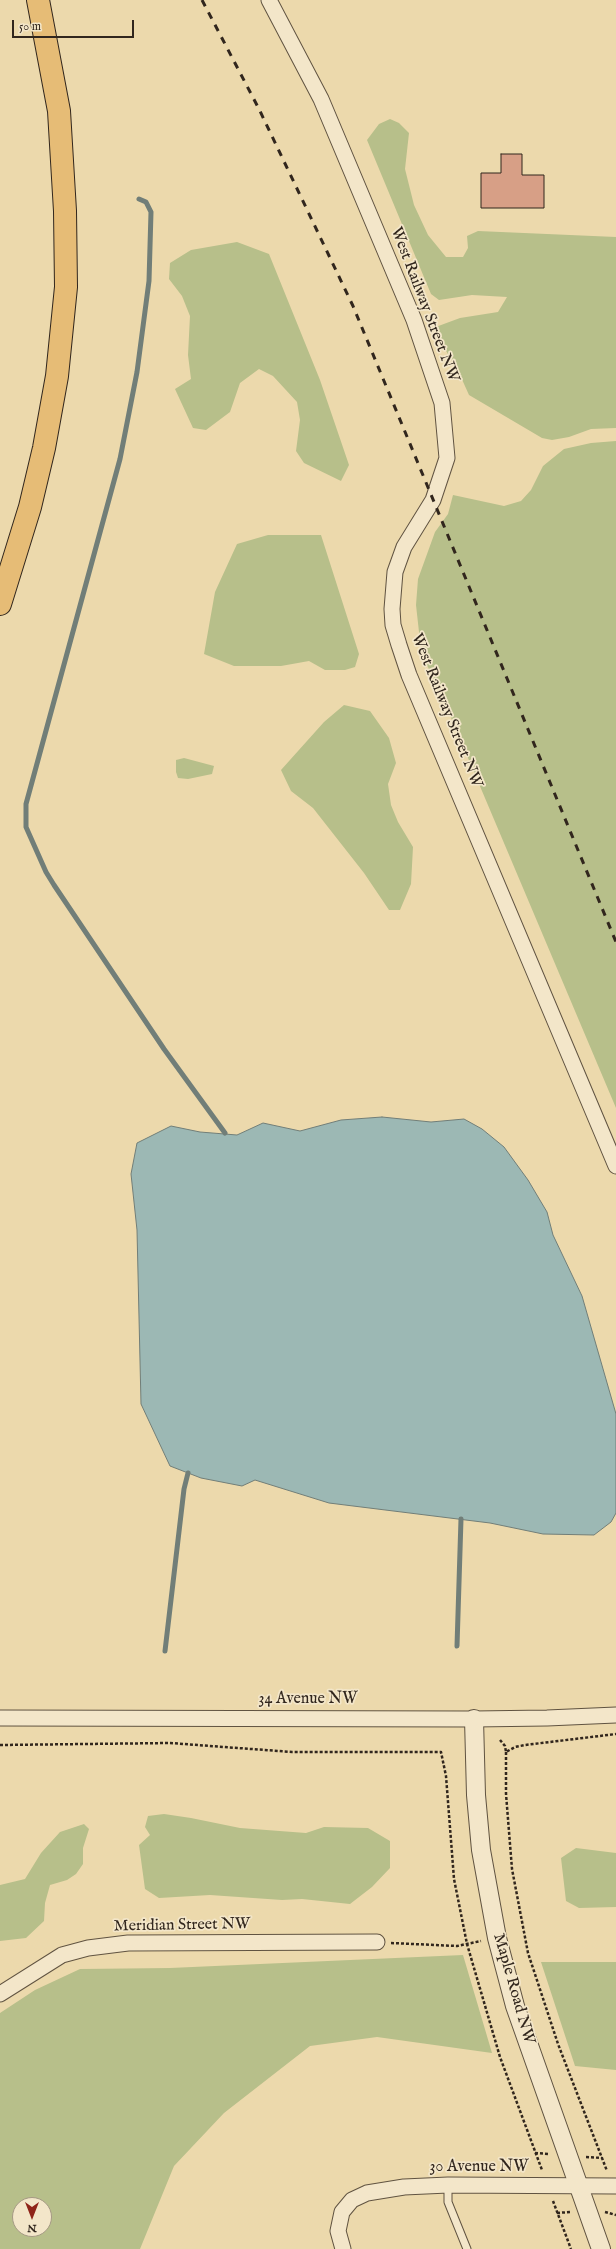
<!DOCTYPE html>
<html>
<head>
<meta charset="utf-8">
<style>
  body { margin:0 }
  #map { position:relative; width:616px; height:2249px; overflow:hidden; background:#ecd9ac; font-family:"IM FELL English",serif }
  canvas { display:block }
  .north { position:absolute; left:12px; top:2197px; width:40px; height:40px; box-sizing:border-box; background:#f3e6c9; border:1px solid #a59984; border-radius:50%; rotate:180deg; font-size:11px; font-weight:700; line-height:16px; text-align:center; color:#31261d }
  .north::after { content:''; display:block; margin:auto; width:14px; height:18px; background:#8f2418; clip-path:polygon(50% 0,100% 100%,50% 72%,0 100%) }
  .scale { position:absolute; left:12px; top:20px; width:122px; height:18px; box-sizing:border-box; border:2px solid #31261d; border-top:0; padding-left:5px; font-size:12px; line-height:14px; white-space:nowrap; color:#31261d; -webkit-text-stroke:3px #f3e6c9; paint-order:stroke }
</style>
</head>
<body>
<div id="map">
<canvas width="616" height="2249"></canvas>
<div class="north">N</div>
<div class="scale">50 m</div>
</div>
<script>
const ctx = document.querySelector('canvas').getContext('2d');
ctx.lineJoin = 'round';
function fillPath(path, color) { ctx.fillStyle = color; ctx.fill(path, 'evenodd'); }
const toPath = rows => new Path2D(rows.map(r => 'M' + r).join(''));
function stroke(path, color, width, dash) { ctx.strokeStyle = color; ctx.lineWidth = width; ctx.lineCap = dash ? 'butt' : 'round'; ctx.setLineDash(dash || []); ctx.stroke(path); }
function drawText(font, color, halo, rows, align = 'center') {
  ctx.font = font + ' "IM FELL English",serif'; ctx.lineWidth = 3.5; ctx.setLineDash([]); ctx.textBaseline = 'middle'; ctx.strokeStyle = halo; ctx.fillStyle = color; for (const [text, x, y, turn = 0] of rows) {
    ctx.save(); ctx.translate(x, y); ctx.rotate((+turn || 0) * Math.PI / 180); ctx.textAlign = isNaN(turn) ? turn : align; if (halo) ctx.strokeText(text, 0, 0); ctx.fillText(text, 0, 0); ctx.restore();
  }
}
fillPath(toPath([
  [390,119,399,123,409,133,405,169,414,205,428,235,446,257,463,257,468,248,467,236,478,231,616,237,616,428,591,429,569,437,552,440,542,438,469,395,460,375,433,328,460,318,498,312,507,297,472,295,439,300,431,294,367,140,379,124],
  [237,242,269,254,320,380,349,465,341,481,304,463,296,451,300,420,297,402,273,376,259,369,240,383,230,412,206,430,193,428,175,389,191,379,188,355,190,316,182,296,169,279,170,263,191,250],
  [616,441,616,1108,441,694,427,665,419,632,416,605,418,579,435,532,448,514,453,495,504,506,521,501,531,490,543,466,564,449,591,443],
  [268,535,321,535,359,654,355,667,345,670,325,670,309,661,281,666,234,666,204,654,215,592,237,544],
  [344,705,370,711,389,738,396,763,388,784,391,805,398,822,413,847,411,884,400,910,389,910,364,873,313,808,291,791,281,770,324,722],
  [184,758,214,766,212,774,188,779,178,778,176,772,176,760],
  [164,1814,191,1818,240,1828,306,1833,324,1827,368,1828,390,1841,390,1868,372,1887,350,1904,302,1899,282,1900,210,1895,159,1898,145,1889,139,1845,150,1835,145,1827,148,1816],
  [84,1824,89,1829,83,1848,83,1864,76,1874,67,1880,50,1885,45,1903,44,1921,26,1938,0,1941,0,1885,25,1879,41,1853,60,1832],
  [576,1848,616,1853,616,1907,579,1908,566,1901,561,1858],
  [463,1955,492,2053,377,2037,310,2046,224,2113,174,2166,140,2249,0,2249,0,2013,35,1990,80,1969,170,1968],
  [20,2205,44,2205,44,2229,20,2229],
  [541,1962,616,1962,616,2070,575,2066]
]), '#b7bf8a');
const water = toPath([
  [382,1117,431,1122,464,1119,482,1129,504,1147,528,1180,547,1212,553,1235,582,1296,616,1414,616,1513,611,1522,594,1535,543,1534,490,1523,329,1503,255,1480,242,1486,201,1478,170,1466,141,1404,137,1230,131,1174,137,1143,171,1126,200,1132,237,1135,263,1123,300,1131,341,1120,382,1117]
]);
fillPath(water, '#9cb8b4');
stroke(water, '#717e78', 1);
stroke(toPath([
  [139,199,146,202,151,212,149,281,137,372,120,459,26,804,26,827,46,872,54,885,164,1049,225,1133],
  [457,1646,461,1519],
  [165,1651,184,1489,188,1473]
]), '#717e78', 5);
const building = toPath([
  [501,154,522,154,522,175,544,175,544,208,481,208,481,173,501,173,501,154]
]);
fillPath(building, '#d79f86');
stroke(building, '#31261d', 1);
const service = toPath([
  [448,2185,448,2202,467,2249]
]);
const minor = toPath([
  [269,0,321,99,414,320,442,403,447,458,433,500,404,547,395,572,392,609,393,625,399,645,409,675,616,1166],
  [0,1718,474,1719,547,1718,616,1715],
  [0,1994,62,1955,88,1948,128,1943,377,1942],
  [343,2249,338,2231,342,2212,352,2200,367,2193,404,2187,448,2185,616,2186]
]);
const tertiary = toPath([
  [474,1719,476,1795,481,1850,497,1938,515,2006,601,2249]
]);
const motorway = toPath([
  [0,604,30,507,44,448,57,376,66,287,65,211,59,111,38,0]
]);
stroke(service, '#605341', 9);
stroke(minor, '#605341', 17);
stroke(tertiary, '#605341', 20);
stroke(motorway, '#31261d', 24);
stroke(toPath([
  [500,1740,505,1746,506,1752,515,1747,525,1745,616,1734],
  [0,1745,170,1743,292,1752,441,1752,446,1776,454,1879,467,1944,500,2057,542,2170],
  [506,1752,506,1794,512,1869,528,1953,558,2044,607,2171],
  [391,1943,457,1946,481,1941],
  [535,2153,549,2154],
  [586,2157,602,2158],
  [553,2201,571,2249],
  [605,2212,616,2215],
  [557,2213,570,2212]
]), '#31261d', 2.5, [3, 2]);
stroke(service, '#f3e6c9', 7);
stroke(minor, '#f3e6c9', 15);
stroke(tertiary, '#f3e6c9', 18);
stroke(motorway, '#e6bc76', 22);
stroke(toPath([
  [202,0,259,109,353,306,616,942]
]), '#31261d', 3, [7, 7]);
drawText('16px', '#31261d', '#f3e6c9', [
  ["West Railway Street NW",424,305,69],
  ["West Railway Street NW",446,711,68],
  ["34 Avenue NW",308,1700],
  ["Meridian Street NW",182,1926,-1],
  ["Maple Road NW",513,1989,74],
  ["30 Avenue NW",479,2168]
]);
</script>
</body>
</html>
